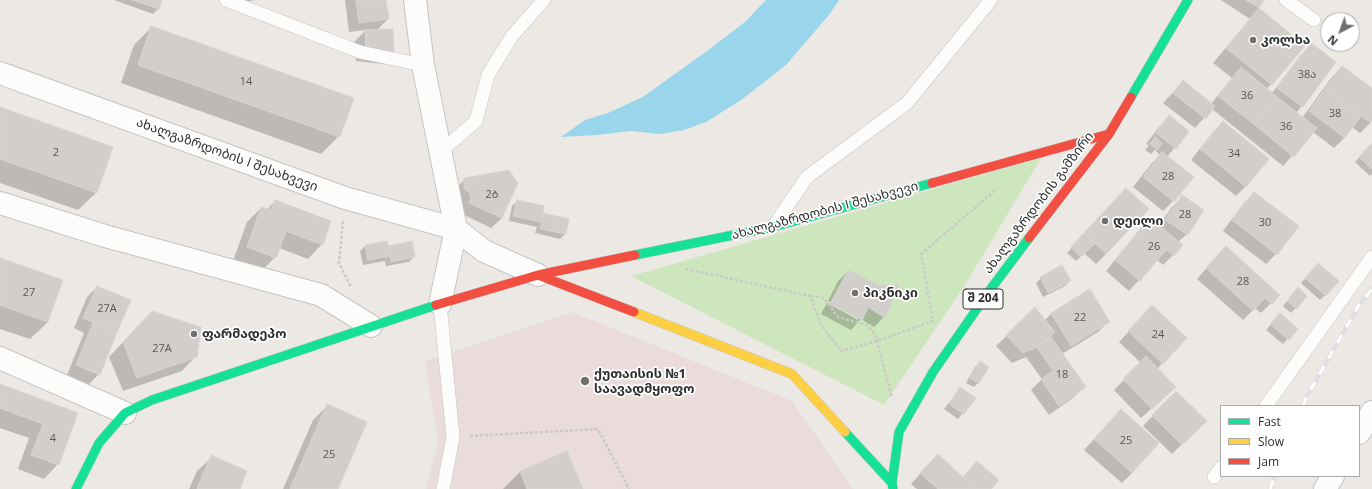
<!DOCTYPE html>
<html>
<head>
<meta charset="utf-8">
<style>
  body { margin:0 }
  #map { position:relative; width:1372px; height:489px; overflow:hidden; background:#ece8e4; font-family:"Open Sans",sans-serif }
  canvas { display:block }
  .legend { position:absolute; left:1220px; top:405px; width:140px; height:72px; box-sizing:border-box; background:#fff; border:1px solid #ababab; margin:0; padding:5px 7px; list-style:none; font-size:12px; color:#2e2e2e }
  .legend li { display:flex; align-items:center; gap:8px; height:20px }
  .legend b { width:20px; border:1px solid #ababab }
  .north { position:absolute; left:1320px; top:12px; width:40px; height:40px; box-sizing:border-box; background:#fff; border:1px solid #ababab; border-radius:50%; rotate:221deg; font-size:11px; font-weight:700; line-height:16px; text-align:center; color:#2e2e2e }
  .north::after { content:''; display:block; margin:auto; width:14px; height:18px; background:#706f6e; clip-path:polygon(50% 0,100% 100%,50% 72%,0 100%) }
</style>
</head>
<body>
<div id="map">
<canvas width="1372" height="489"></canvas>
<ul class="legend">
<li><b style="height:5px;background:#16e098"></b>Fast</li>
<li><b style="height:5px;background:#ffcf43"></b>Slow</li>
<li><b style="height:5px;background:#f24e42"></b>Jam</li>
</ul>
<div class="north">N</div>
</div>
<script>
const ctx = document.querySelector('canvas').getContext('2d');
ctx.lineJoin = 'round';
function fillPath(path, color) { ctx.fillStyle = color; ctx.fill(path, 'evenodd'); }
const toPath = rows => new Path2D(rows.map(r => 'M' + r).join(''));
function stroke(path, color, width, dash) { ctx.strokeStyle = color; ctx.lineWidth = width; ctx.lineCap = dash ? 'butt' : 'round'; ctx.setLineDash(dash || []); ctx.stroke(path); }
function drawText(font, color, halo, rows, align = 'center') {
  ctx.font = font + ' "Open Sans","Noto Sans Georgian",sans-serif'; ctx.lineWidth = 3.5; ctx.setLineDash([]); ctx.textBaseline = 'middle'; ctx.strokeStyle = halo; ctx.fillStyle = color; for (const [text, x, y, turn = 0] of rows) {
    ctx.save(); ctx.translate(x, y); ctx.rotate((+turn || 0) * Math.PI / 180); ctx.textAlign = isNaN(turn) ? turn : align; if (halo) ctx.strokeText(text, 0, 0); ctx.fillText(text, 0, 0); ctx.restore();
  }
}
fillPath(toPath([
  [572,312,792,401,853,489,426,489,438,443,425,361]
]), '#e9dcdb');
fillPath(toPath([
  [1041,158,965,285,884,405,631,276]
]), '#cee6be');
fillPath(toPath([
  [766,0,839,0,829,15,786,65,741,100,706,122,684,130,660,134,631,131,596,135,561,137,585,120,608,113,643,97,711,48,745,22]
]), '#99d6ec');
fillPath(toPath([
  [114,0,161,0,158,9,153,14],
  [235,0,256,0,235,3],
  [345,0,385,0,388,19,376,31,393,54,383,64,356,61,355,41,366,30,349,32],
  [1221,0,1263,0,1258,8,1303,46,1267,89,1272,93,1301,55,1311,45,1335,62,1302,106,1296,113,1302,118,1332,77,1342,67,1372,89,1372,120,1370,123,1360,133,1352,127,1344,138,1334,148,1313,132,1283,166,1212,109,1195,128,1163,103,1183,82,1211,104,1232,78,1213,63,1250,19],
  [151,28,339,136,321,154,121,83,134,45],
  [0,108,112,148,96,193,78,210,0,183],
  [1169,117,1188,131,1167,157,1173,201,1163,211,1133,187,1152,163,1160,155,1155,150,1151,154,1145,150,1149,145,1146,144,1159,127],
  [1223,122,1246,186,1236,196,1191,160,1213,132],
  [1372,144,1372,174,1370,176,1355,162],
  [465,179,502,218,491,228,460,213,455,189],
  [1254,193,1276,254,1266,264,1223,231,1244,203],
  [1182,197,1187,234,1178,242,1173,255,1163,265,1157,260,1129,291,1106,271,1140,229,1150,219,1159,226,1172,207],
  [1117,199,1106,254,1096,264,1084,253,1076,261,1067,253],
  [275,201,322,244,308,259,279,248,275,257,261,272,233,261,247,222,261,208,267,210],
  [517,201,542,214,568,219,565,234,560,239,535,233,537,227,509,221,512,206],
  [386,242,387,247,414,257,409,262,386,266,385,261,363,265,360,251,365,246],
  [1216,257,1271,303,1261,313,1255,308,1243,320,1197,279],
  [0,259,48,322,30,339,0,329],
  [1062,267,1070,281,1065,286,1043,297,1036,283,1041,278],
  [1313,269,1338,282,1320,300,1301,283],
  [848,271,884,317,874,327,861,319,851,330,821,314,827,303,858,320,858,318,828,301,838,281],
  [97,287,129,300,99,374,89,384,67,375,84,333,74,328,87,297],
  [1089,291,1108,322,1098,332,1062,354,1084,387,1074,397,1049,415,1031,390,1042,379,1026,357,1012,363,996,346,1035,308,1045,320,1051,314],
  [1049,337,1050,339,1043,344,1042,343],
  [1293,294,1296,308,1291,313,1283,306],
  [1142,317,1186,338,1157,369,1164,397,1141,418,1114,390,1141,363,1119,342],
  [1275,320,1297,329,1283,344,1266,330],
  [138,326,196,356,182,371,123,391,109,357],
  [980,362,978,383,974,387,966,383,975,367],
  [0,385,77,413,58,464,44,479,18,469,29,438,0,428],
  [960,388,974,398,958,419,944,409],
  [1176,392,1205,421,1172,454,1143,426],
  [327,406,337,489,283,489,313,420],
  [1121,410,1132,473,1122,483,1084,450],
  [566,452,582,489,503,489,520,472],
  [212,457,239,489,189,489,197,471],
  [928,465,962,478,967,472,989,489,917,489,911,484]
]), '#0003');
const building = toPath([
  [132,0,162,0,159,9,132,0],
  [356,0,386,0,389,19,359,23,356,0],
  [1246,0,1264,0,1259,8,1246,0],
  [1259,8,1305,46,1272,85,1226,48,1259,8],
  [151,26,354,98,340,137,138,65,151,26],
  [393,29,394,54,366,51,365,30,393,29],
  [1311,43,1336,62,1303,107,1277,88,1311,43],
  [1342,66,1372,88,1371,123,1325,89,1342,66],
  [1241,67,1277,97,1255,125,1218,96,1241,67],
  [1183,80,1215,106,1206,119,1173,93,1183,80],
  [1325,89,1361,116,1345,138,1309,111,1325,89],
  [1277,97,1317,128,1294,157,1255,125,1277,97],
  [0,107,113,147,97,193,0,159,0,107],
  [1169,115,1189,131,1176,149,1156,133,1169,115],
  [1223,121,1269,159,1246,187,1200,149,1223,121],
  [1155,137,1162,143,1157,150,1150,144,1155,137],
  [1372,143,1372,169,1359,157,1372,143],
  [1162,152,1194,177,1174,202,1143,177,1162,152],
  [509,170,518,183,502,218,469,203,471,197,469,192,464,189,464,178,509,170],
  [1126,188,1149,209,1106,254,1084,233,1126,188],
  [1254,192,1299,226,1277,255,1232,220,1254,192],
  [1182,195,1204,210,1188,235,1165,220,1182,195],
  [275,200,331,221,323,245,286,231,276,258,247,247,261,207,271,210,275,200],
  [517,200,544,206,541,222,513,216,517,200],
  [543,213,569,219,566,234,540,229,543,213],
  [1150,218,1183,245,1174,256,1166,250,1140,281,1115,260,1150,218],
  [1084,233,1095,243,1081,257,1071,247,1084,233],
  [387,241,390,256,368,260,365,245,387,241],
  [412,241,415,257,391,262,388,246,412,241],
  [1226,246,1280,295,1272,304,1265,298,1253,311,1206,268,1226,246],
  [0,258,63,280,48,322,0,305,0,258],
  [1318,263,1339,281,1326,296,1305,278,1318,263],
  [1062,265,1071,281,1048,293,1040,277,1062,265],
  [848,270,879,285,862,320,830,304,848,270],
  [879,285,899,285,885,318,868,307,879,285],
  [97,286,131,300,117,332,83,318,97,286],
  [1298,287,1307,296,1297,309,1287,301,1298,287],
  [1090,289,1110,322,1071,346,1051,313,1090,289],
  [1152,305,1187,338,1163,364,1128,331,1152,305],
  [1035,307,1055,332,1037,347,1023,353,1006,335,1035,307],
  [152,311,201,327,197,357,137,378,123,342,152,311],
  [1280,313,1298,329,1289,340,1270,324,1280,313],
  [93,323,117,332,100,375,76,365,93,323],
  [1051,337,1086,387,1059,406,1041,379,1053,371,1037,347,1051,337],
  [1146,356,1176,387,1152,409,1123,379,1146,356],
  [980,361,989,367,979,383,970,378,980,361],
  [0,384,78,413,59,465,31,455,43,424,0,408,0,384],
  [960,387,976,398,964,414,949,404,960,387],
  [1176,391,1207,421,1182,445,1152,415,1176,391],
  [327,404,367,422,338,489,290,489,327,404],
  [1121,409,1159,443,1132,473,1094,439,1121,409],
  [567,451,583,489,527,489,520,471,567,451],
  [938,454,963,477,976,489,938,489,920,473,938,454],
  [211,455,247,471,240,489,197,489,211,455],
  [977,461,999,480,991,489,976,489,963,477,977,461]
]);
fillPath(building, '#d1cecb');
stroke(building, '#d7d4d0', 1);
const lane = toPath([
  [226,0,360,52,423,65],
  [1286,0,1314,20],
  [440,152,476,121,488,75,512,36,544,0],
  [773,227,807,177,907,103,991,0],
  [440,304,453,437,443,489],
  [1266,406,1372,257],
  [1214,477,1221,468]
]);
const street = toPath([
  [415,0,423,65,456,229,484,251,538,275],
  [0,73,345,198,456,229,440,304],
  [0,203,105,236,321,295,371,326],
  [0,358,125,413],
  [1359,433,1372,412],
  [1325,489,1333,476]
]);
const fast = toPath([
  [1131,97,1188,0],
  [635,255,773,227,932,183],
  [845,432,892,483],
  [76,489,99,443,125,413,152,400,436,305],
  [893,489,892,483,899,432,933,372,990,290,1029,238]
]);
const slow = toPath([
  [634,312,792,374,845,432]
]);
const jam = toPath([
  [932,183,1109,134],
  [1029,238,1109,134,1131,97],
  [538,275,634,312],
  [436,305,538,275,635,255]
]);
stroke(lane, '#c5c4c5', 14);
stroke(street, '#c5c4c5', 24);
stroke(fast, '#c5c4c5', 10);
stroke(slow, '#c5c4c5', 10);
stroke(jam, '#c5c4c5', 10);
stroke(toPath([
  [343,221,339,263,351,287],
  [686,269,810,296,821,325,841,351,877,341,933,321,921,254,997,189],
  [811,296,824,298,838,317,867,325,875,334,892,398],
  [470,436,598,429,629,489]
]), '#c9c9c8', 2.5, [3, 2]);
stroke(lane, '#fcfcfb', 13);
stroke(street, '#fcfcfb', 22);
stroke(fast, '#16e098', 9);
stroke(slow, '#ffcf43', 9);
stroke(jam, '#f24e42', 9);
const rail = toPath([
  [1303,406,1306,398,1359,305,1372,289],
  [1270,489,1275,476]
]);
stroke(rail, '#dfdfe1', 4.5);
stroke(rail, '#fff', 3, [9]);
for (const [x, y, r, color] of [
  [1253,40,4,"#706f6e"],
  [1105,221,4,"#706f6e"],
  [855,293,4,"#706f6e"],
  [194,334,4,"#706f6e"],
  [585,381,5,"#706f6e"]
]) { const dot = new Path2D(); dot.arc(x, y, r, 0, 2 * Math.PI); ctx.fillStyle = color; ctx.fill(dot); stroke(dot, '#fff', 1.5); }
drawText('11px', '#585857', null, [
  ["38ა",1307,75],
  ["14",246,82],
  ["36",1247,96],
  ["38",1335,114],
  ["36",1286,127],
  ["2",56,153],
  ["34",1234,154],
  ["28",1168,177],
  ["2ბ",492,195],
  ["28",1185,215],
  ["30",1265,223],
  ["26",1154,247],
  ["28",1243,282],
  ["27",29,293],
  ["27A",107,309],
  ["22",1080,318],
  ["24",1158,335],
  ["27A",162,349],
  ["18",1062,375],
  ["4",53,439],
  ["25",1126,441],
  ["25",329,455]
]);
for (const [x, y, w] of [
  [983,299,40]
]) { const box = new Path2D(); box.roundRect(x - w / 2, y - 10, w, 20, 3); ctx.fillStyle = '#fff'; ctx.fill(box); stroke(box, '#2e2e2e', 1); }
drawText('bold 12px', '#2e2e2e', null, [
  ["შ 204",983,299]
]);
drawText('bold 13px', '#2e2e2e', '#fff', [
  ["კოლხა",1261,40],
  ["დეილი",1113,221],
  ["პიკნიკი",863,293],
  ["ფარმადეპო",202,334],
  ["ქუთაისის №1",594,374],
  ["საავადმყოფო",594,389]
], 'left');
drawText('13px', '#2e2e2e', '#fff', [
  ["ახალგაზრდობის I შესახვევი",227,155,20],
  ["ახალგაზრდობის გამზირი",1039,203,-53],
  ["ახალგაზრდობის I შესახვევი",825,211,-15]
]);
</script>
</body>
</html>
